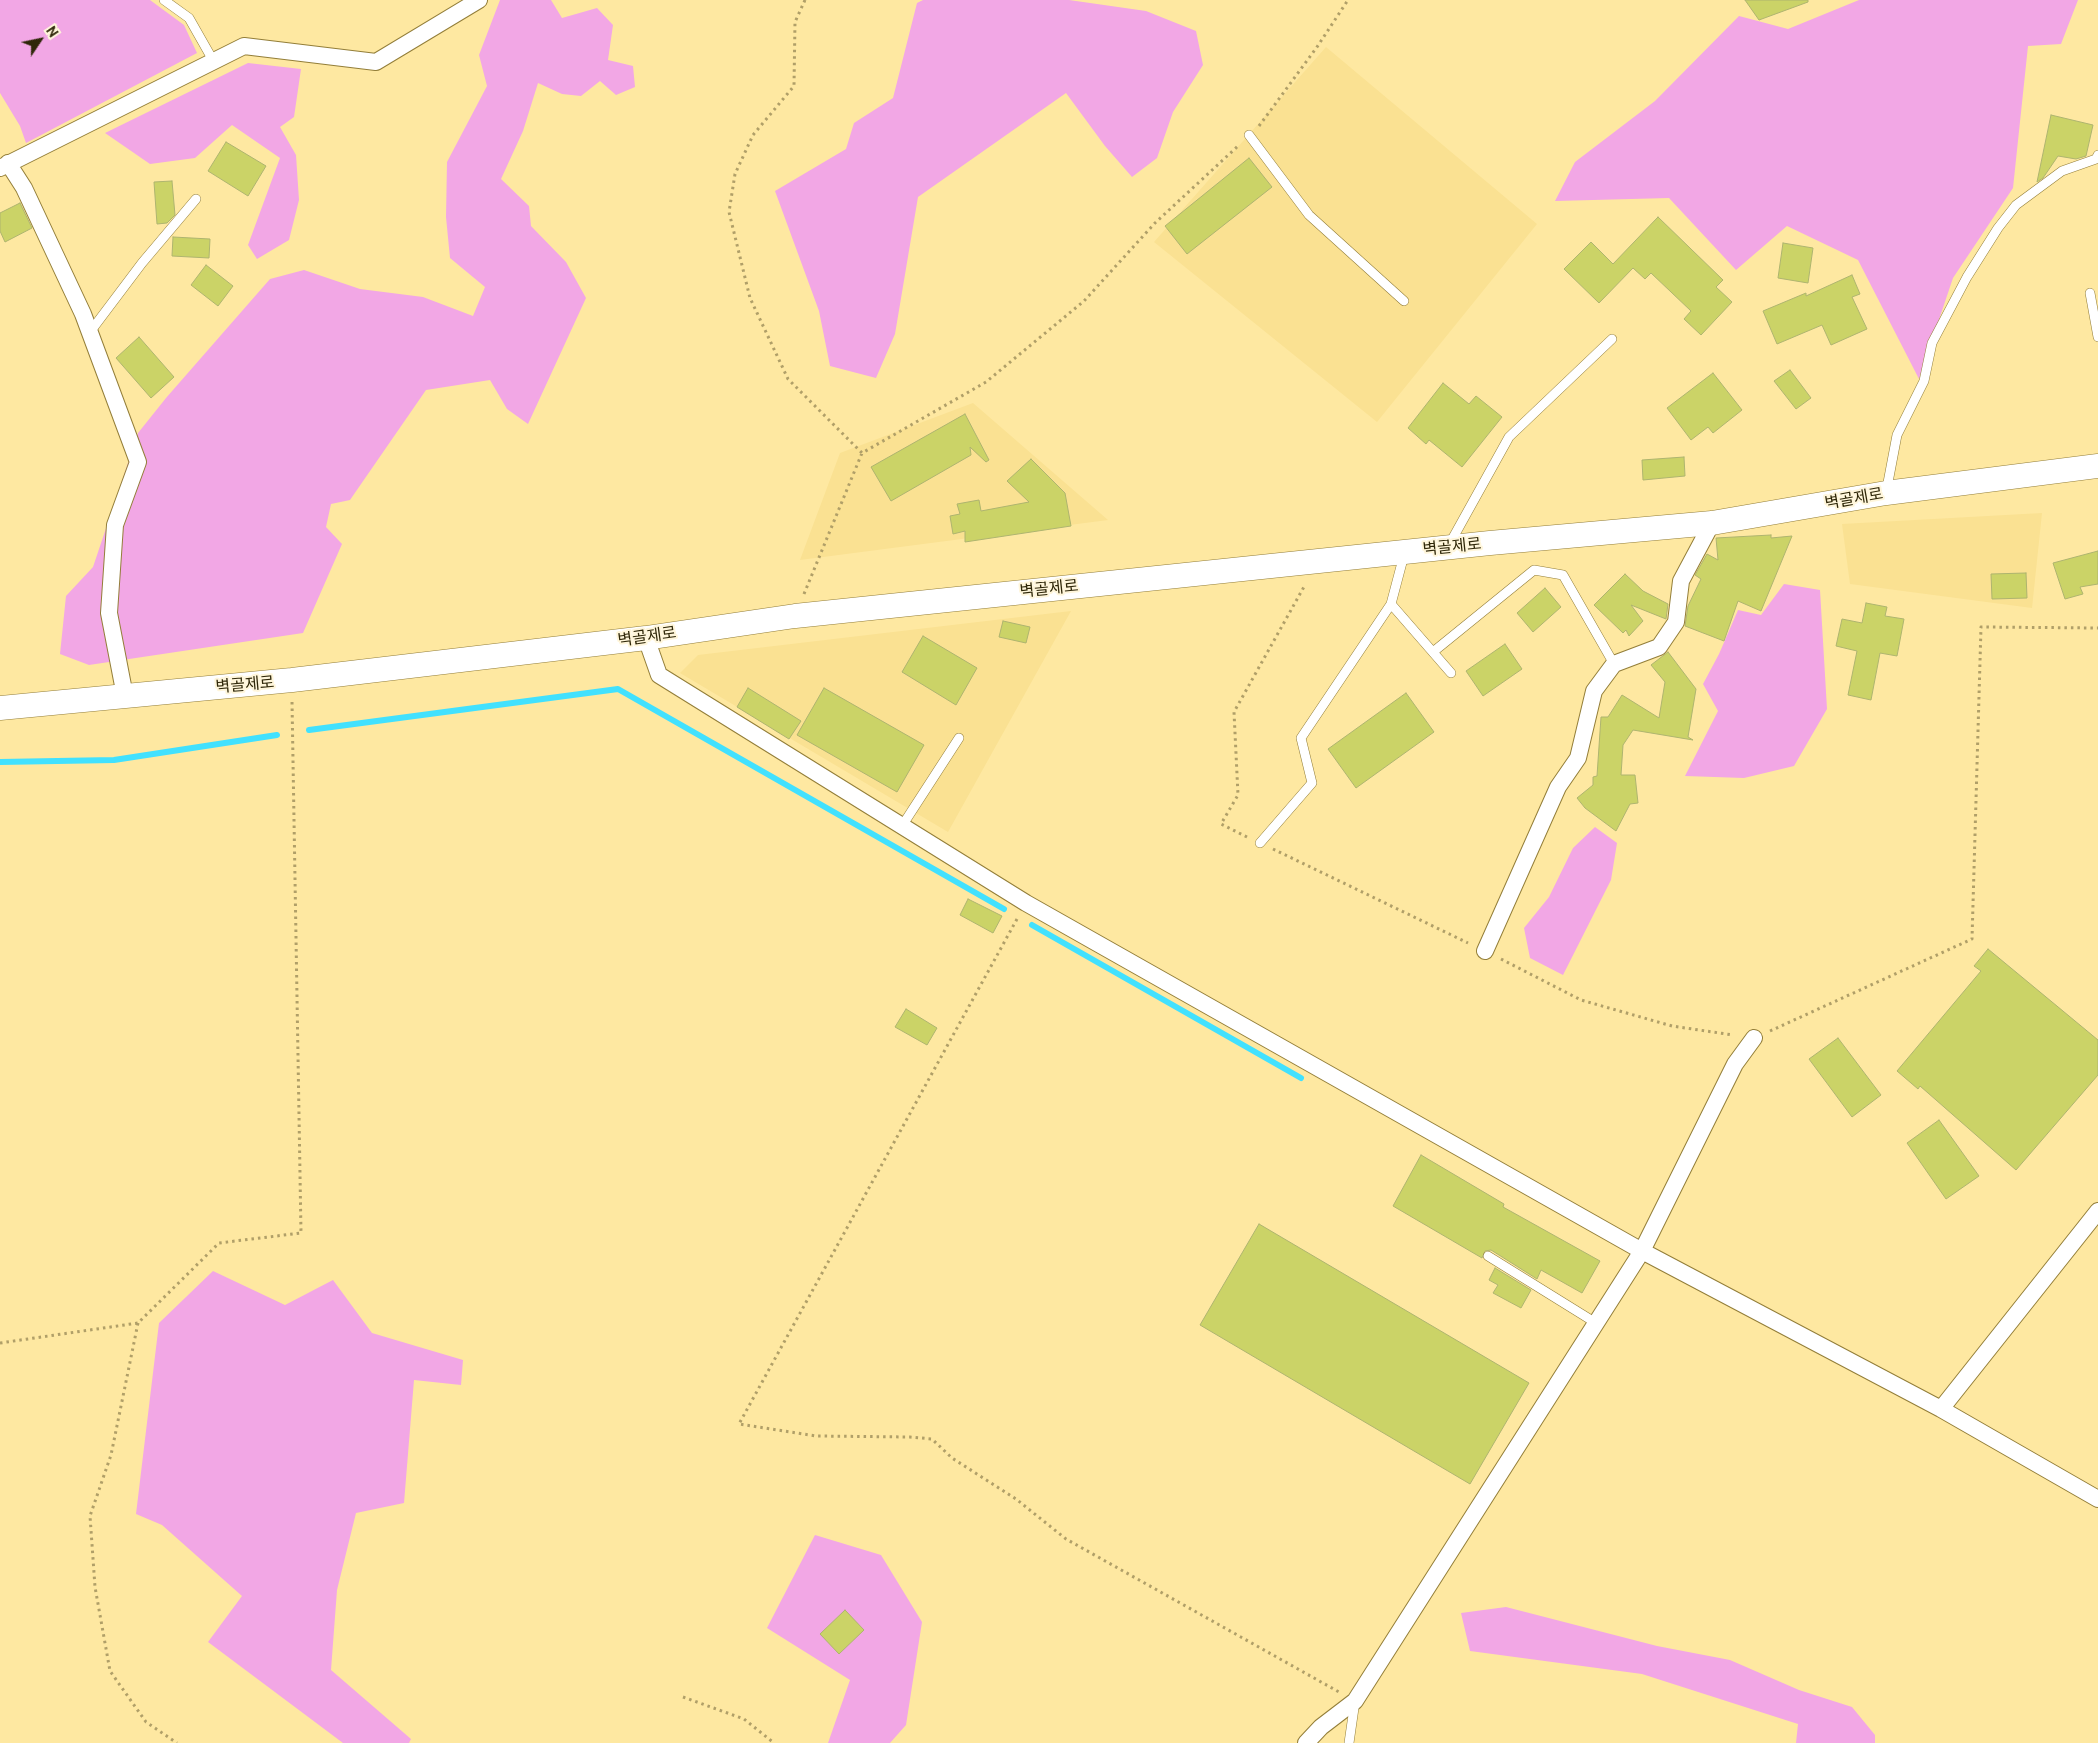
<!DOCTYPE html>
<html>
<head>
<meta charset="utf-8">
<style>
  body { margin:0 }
  #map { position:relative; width:2098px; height:1743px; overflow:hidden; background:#fee8a1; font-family:Cabin,sans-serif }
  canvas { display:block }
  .north { position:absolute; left:15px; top:15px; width:50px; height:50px; -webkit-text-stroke:4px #fff6db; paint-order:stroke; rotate:56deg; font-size:14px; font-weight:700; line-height:20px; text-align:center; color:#2f2709 }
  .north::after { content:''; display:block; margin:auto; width:18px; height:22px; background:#2f2709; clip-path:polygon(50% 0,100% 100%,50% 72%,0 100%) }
</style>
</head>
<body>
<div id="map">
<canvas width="2098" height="1743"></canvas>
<div class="north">N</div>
</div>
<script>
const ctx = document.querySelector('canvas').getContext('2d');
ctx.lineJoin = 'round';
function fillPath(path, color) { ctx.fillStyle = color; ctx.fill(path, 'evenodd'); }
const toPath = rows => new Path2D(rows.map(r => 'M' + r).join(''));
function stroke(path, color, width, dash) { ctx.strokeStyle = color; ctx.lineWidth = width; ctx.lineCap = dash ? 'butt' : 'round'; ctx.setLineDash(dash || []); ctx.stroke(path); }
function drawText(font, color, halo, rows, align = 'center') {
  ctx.font = font + ' Cabin,"Noto Sans KR",sans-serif'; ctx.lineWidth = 4; ctx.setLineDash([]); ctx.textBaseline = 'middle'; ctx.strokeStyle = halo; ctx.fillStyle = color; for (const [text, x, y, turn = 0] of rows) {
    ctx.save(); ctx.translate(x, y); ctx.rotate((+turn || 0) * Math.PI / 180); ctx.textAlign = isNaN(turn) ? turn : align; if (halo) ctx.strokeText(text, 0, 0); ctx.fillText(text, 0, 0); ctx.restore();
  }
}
fillPath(toPath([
  [1326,47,1537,224,1377,422,1154,242],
  [973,403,1108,520,800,560,840,453],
  [2042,513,2032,608,1850,584,1842,524],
  [1071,611,948,832,680,673,698,655]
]), '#fae192');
fillPath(toPath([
  [0,0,150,0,184,25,197,53,26,143,20,126,0,93],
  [500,0,551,0,562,18,597,8,613,25,608,60,633,66,635,87,616,95,600,81,581,96,562,94,538,83,523,131,501,179,529,206,531,226,566,262,586,298,528,424,507,409,490,380,426,390,350,500,331,504,326,527,342,544,303,633,89,665,60,654,66,596,93,567,138,433,166,398,270,279,304,270,360,289,423,297,473,316,485,287,450,258,446,217,447,162,487,86,479,55],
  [923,0,1069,0,1146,11,1196,31,1203,65,1173,112,1157,158,1132,177,1105,146,1066,93,918,197,895,334,876,378,830,366,819,311,775,191,846,149,854,123,893,98,917,3],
  [1859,0,2078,0,2061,44,2028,46,2013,188,1953,278,1919,379,1858,260,1787,226,1736,270,1669,198,1555,201,1575,162,1655,101,1739,16,1788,29],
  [248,63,301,69,294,117,280,127,296,155,299,200,289,240,257,259,248,245,280,158,232,125,195,158,150,164,105,133],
  [1784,584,1820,590,1827,709,1794,766,1744,778,1685,776,1718,711,1703,684,1719,654,1738,610,1761,615],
  [1595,827,1617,843,1611,880,1563,975,1530,958,1524,928,1549,897,1573,848],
  [213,1271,285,1305,333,1280,372,1333,463,1360,461,1385,414,1380,404,1503,356,1513,337,1590,331,1670,411,1739,409,1743,343,1743,208,1642,242,1596,162,1525,136,1514,159,1323],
  [815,1535,881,1555,922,1622,906,1725,890,1743,828,1743,850,1680,767,1628],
  [1506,1607,1657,1646,1730,1660,1799,1690,1852,1707,1875,1735,1875,1743,1796,1743,1798,1724,1642,1674,1470,1651,1461,1613]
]), '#f2a7e5');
stroke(toPath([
  [309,730,618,689,1004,909],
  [0,762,114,760,277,735],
  [1032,925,1301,1078]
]), '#42e1fe', 6);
const building = toPath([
  [1745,0,1808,0,1808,2,1759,20,1745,0],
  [2051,115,2093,125,2086,156,2076,159,2058,156,2043,178,2037,182,2051,115],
  [226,142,266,166,248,196,208,171,226,142],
  [1249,158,1272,187,1187,254,1165,226,1249,158],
  [172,181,175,215,167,223,157,224,154,182,172,181],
  [20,203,32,228,5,242,0,231,0,213,20,203],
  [1658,217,1723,280,1716,287,1732,302,1701,335,1684,319,1691,311,1651,273,1645,279,1633,268,1599,303,1564,269,1591,242,1613,264,1658,217],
  [173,237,210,239,209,258,172,256,173,237],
  [1783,243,1813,248,1808,283,1778,278,1783,243],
  [206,265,233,286,218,306,191,285,206,265],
  [1852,275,1860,294,1852,297,1867,329,1831,345,1822,325,1777,344,1763,311,1806,293,1806,296,1852,275],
  [139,337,174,377,151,398,116,358,139,337],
  [1790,370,1811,398,1796,409,1774,381,1790,370],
  [1713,373,1742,410,1713,433,1708,427,1691,440,1667,408,1713,373],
  [1443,383,1469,404,1476,396,1502,417,1462,467,1429,440,1426,444,1408,428,1443,383],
  [965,414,989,460,986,462,970,447,971,455,891,501,871,467,965,414],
  [1684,457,1685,476,1643,480,1642,460,1684,457],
  [1031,459,1065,493,1071,526,965,542,965,531,953,534,950,516,960,514,957,504,979,500,981,511,1029,502,1007,481,1031,459],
  [1771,535,1771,538,1792,536,1761,611,1738,601,1724,641,1685,626,1688,606,1701,579,1695,575,1707,554,1718,560,1716,538,1771,535],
  [2098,551,2098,584,2080,587,2083,594,2065,599,2053,563,2098,551],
  [2026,573,2027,598,1992,599,1991,574,2026,573],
  [1625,574,1643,591,1668,604,1666,619,1631,605,1643,621,1629,636,1626,630,1623,633,1594,605,1625,574],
  [1545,588,1561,607,1533,632,1517,613,1545,588],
  [1866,603,1887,607,1885,616,1904,619,1897,656,1880,653,1871,700,1848,695,1857,651,1836,646,1842,619,1862,623,1866,603],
  [1003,621,1030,627,1026,643,999,637,1003,621],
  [923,636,977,668,956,705,902,672,923,636],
  [1505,644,1522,669,1483,696,1466,671,1505,644],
  [1668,652,1696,689,1688,737,1693,740,1633,730,1623,745,1621,775,1635,775,1638,803,1630,804,1616,831,1585,808,1577,798,1593,785,1593,777,1597,776,1601,717,1608,717,1622,695,1659,718,1665,682,1651,665,1668,652],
  [748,688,801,721,789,739,737,707,748,688],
  [824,688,924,745,897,792,797,735,824,688],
  [1406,693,1434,732,1356,788,1328,749,1406,693],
  [968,899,1002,916,993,933,960,915,968,899],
  [1988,949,2098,1040,2098,1075,2016,1170,1920,1086,1918,1089,1897,1071,1981,971,1974,966,1988,949],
  [906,1009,937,1028,927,1045,895,1027,906,1009],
  [1838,1038,1881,1095,1852,1117,1809,1059,1838,1038],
  [1939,1120,1979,1176,1946,1199,1907,1143,1939,1120],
  [1421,1155,1504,1204,1503,1207,1600,1261,1582,1293,1541,1270,1537,1279,1491,1250,1485,1251,1482,1258,1393,1206,1421,1155],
  [1259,1224,1529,1383,1470,1484,1200,1325,1259,1224],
  [1495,1268,1531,1290,1521,1308,1493,1293,1498,1285,1489,1280,1495,1268],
  [845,1610,864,1630,839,1654,820,1634,845,1610]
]);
fillPath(building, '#cbd367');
stroke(building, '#aeb46f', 1);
const lane = toPath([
  [164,0,189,18,214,62],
  [1249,135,1309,215,1404,301],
  [2090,293,2098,337],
  [90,332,142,263,196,199],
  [1886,493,1897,435,1924,381,1932,343,1967,277,1998,228,2016,205,2062,171,2096,159,2098,155],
  [1449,545,1509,437,1612,339],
  [1404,555,1391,604,1451,673],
  [1433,652,1534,570,1563,575,1614,664],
  [902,826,959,738],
  [1260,843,1312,783,1301,738,1391,604],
  [1488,1256,1596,1323],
  [1349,1743,1355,1701]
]);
const street = toPath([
  [8,163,24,188,83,314,138,462,115,525,109,613,125,696],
  [0,168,244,46,376,62,479,0],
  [646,638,659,675,1026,903,1642,1251,1941,1409,2098,1499],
  [1485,951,1558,787,1578,758,1594,691,1614,664,1659,647,1676,622,1681,581,1712,523],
  [1941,1409,2098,1211],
  [1306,1743,1321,1727,1355,1701,1642,1251,1735,1064,1754,1038]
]);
const secondary = toPath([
  [0,708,292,680,646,638,795,616,1490,543,1712,523,1886,493,2098,466]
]);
stroke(lane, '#937e39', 10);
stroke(street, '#937e39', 18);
stroke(secondary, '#937e39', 25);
stroke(toPath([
  [805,0,795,22,794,86,753,135,735,174,729,212,750,298,788,379,862,453,986,382,1084,301,1155,223,1238,146],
  [1259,126,1317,47,1348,0],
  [804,594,862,453],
  [1247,837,1221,824,1238,795,1234,712,1305,585],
  [1273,849,1468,943],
  [1017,919,739,1424,816,1436,910,1437,932,1439,952,1458,1016,1499,1066,1539,1339,1692],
  [1501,959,1581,1000,1672,1026,1733,1035],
  [1770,1031,1972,939,1981,627,2098,628],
  [138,1323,111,1455,90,1516,95,1587,110,1671,146,1722,177,1743],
  [0,1343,138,1323,219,1243,301,1233,292,701],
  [683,1697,744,1719,774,1743]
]), '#b09f68', 3, [2.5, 4]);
stroke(lane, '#fff', 9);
stroke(street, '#fff', 16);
stroke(secondary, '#fff', 24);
drawText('16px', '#2f2709', '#fff6db', [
  ["벽골제로",1854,499,-10],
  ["벽골제로",1452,547,-6],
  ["벽골제로",1049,589,-6],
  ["벽골제로",647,637,-8],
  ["벽골제로",245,685,-5]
]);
</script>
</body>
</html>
